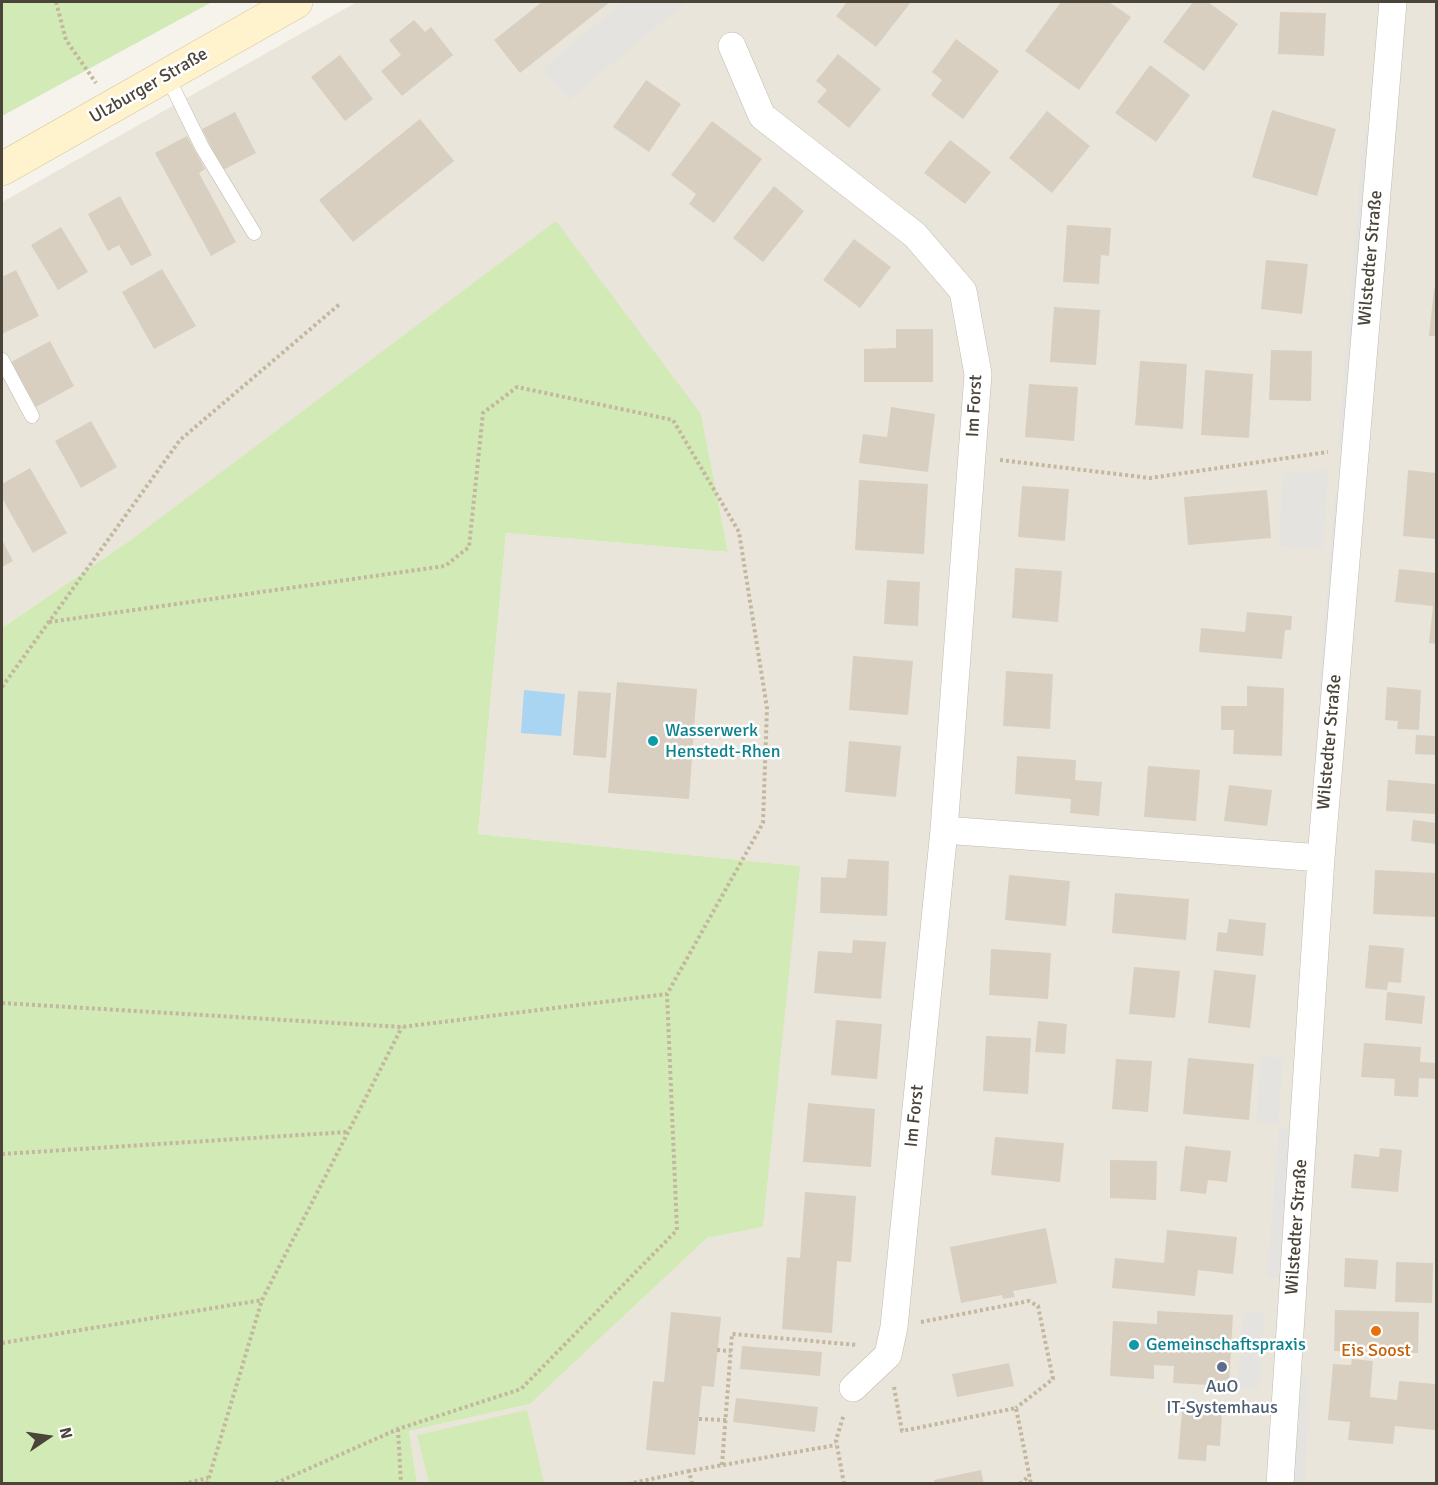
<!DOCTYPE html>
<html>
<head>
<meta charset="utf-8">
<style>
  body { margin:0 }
  #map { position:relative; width:1438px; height:1485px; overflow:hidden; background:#f6f3ec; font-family:Signika,sans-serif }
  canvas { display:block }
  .frame { position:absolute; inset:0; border:3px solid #4b4439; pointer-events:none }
  .north { position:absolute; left:18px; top:1407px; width:60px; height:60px; -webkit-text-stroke:4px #fff; paint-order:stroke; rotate:77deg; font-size:16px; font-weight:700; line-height:24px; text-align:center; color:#4b4439 }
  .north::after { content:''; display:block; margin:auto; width:21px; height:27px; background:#4b4439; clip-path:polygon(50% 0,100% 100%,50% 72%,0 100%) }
</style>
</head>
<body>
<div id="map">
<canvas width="1438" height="1485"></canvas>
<div class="frame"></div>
<div class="north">N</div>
</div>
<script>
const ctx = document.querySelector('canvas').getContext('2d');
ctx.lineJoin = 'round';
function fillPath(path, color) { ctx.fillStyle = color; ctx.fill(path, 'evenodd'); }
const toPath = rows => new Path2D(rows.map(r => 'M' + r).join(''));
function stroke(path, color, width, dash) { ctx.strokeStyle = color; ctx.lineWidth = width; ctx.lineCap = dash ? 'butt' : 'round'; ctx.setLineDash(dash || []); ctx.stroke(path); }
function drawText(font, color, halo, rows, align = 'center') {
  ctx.font = font + ' Signika,sans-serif'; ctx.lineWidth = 5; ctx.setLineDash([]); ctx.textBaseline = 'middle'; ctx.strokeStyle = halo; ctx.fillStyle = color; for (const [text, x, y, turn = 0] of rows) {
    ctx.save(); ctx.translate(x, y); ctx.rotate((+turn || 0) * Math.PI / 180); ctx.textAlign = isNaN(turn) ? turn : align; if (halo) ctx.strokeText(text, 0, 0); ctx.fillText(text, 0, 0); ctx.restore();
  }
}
fillPath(toPath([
  [357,2,1436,2,1436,1483,417,1483,409,1431,530,1404,707,1238,763,1227,799,866,478,834,506,533,728,552,701,414,135,537,2,628,2,202]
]), '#eae5da');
fillPath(toPath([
  [2,2,212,2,2,116],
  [556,221,701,414,728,552,506,533,478,834,800,866,763,1227,707,1238,530,1404,409,1431,417,1483,2,1483,2,628,135,537],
  [527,1410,544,1483,429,1483,417,1435]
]), '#d2eab5');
fillPath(toPath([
  [623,2,686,2,569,100,543,69],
  [1364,127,1374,128,1348,446,1338,446],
  [1328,469,1323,549,1279,546,1283,474],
  [1335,493,1344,493,1327,699,1318,699],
  [1261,1056,1283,1058,1278,1124,1256,1122],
  [1279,1128,1292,1129,1280,1278,1267,1277],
  [1244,1311,1265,1313,1259,1389,1237,1388],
  [1297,1368,1309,1376,1305,1483,1293,1484]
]), '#e5e3e0');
fillPath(toPath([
  [524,690,565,694,561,736,521,733]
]), '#a9d4f2');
fillPath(toPath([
  [542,2,610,2,520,73,494,40],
  [847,2,911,2,876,47,836,16],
  [1061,2,1109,2,1131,17,1079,90,1025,51],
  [1193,2,1208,2,1238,24,1204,71,1163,42],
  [1280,12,1326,13,1324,56,1278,54],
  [414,20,425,32,431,27,453,55,402,96,381,71,401,55,389,40],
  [956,39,999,71,963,119,931,95,942,80,932,72],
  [838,54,881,89,849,128,817,102,827,90,816,81],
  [340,55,373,99,345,121,311,77],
  [1150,65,1190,95,1156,142,1115,113],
  [646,80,681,104,649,152,613,127],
  [1272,110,1336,129,1317,196,1252,177],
  [1047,111,1090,146,1052,193,1009,158],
  [235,112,256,153,223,170,202,129],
  [420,119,454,161,353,242,319,200],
  [712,121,762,159,714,223,689,204,696,194,671,175],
  [187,136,205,169,199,173,236,242,211,256,155,153],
  [950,140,991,172,965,204,924,173],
  [774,186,804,211,763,262,733,238],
  [120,196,152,255,131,266,119,245,108,251,88,214],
  [1067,225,1111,228,1109,256,1101,255,1099,284,1063,282],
  [61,227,88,272,58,290,31,245],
  [854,239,891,267,860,308,823,280],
  [1266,260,1308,264,1302,314,1261,309],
  [162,269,196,326,154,349,122,292],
  [16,270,39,316,2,334,2,277],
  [1434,289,1436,289,1436,336,1429,336],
  [1054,307,1100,310,1096,365,1050,362],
  [896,329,933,329,933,382,864,382,864,349,896,348],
  [50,341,74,386,36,407,11,362],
  [1271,350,1312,351,1311,401,1269,400],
  [1140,361,1187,364,1183,429,1135,425],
  [1205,370,1253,374,1249,438,1201,435],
  [1029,384,1078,387,1074,441,1025,437],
  [891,407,935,414,928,472,859,463,863,434,887,437],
  [91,421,117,467,81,488,55,441],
  [30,468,67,533,33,553,2,498,2,484],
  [1408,470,1436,473,1436,539,1403,536],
  [859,480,928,484,924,554,855,550],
  [1022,486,1069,489,1065,541,1018,537],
  [1267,490,1271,538,1188,545,1184,497],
  [2,540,13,561,2,567],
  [1015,568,1062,571,1058,622,1012,618],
  [1399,569,1436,573,1436,644,1429,643,1433,606,1395,602],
  [887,580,920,582,918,626,884,624],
  [1247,612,1292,616,1291,630,1285,630,1282,659,1199,652,1201,628,1245,632],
  [853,656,913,661,908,715,849,710],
  [1006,671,1053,674,1050,729,1003,726],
  [617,682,697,689,689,799,608,793],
  [1247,686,1284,688,1282,756,1233,754,1234,730,1221,730,1221,706,1247,706],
  [1387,687,1421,690,1419,730,1397,729,1398,721,1385,720],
  [578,691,611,693,606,758,573,755],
  [1416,735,1436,736,1436,755,1415,754],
  [849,741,901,746,896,797,845,792],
  [1017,756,1076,760,1075,780,1102,782,1099,816,1070,813,1071,799,1015,794],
  [1148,766,1200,770,1196,821,1144,817],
  [1388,780,1436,784,1436,814,1386,811],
  [1229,785,1272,790,1267,826,1224,821],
  [1413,820,1436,823,1436,844,1411,841],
  [848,859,889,861,887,916,820,913,821,877,846,878],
  [1375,870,1436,873,1436,917,1373,914],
  [1009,875,1070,881,1066,926,1005,920],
  [1115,893,1189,899,1186,940,1112,933],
  [1229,919,1266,923,1263,956,1216,951,1218,932,1227,933],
  [853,940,886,942,881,999,814,993,818,951,852,953],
  [1369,945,1404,948,1401,983,1388,982,1387,990,1365,988],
  [991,949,1051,953,1048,999,989,995],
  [1134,967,1180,971,1175,1018,1129,1014],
  [1214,970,1256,975,1250,1028,1208,1023],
  [1387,992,1425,996,1422,1024,1385,1020],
  [836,1020,882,1024,877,1079,831,1075],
  [1038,1021,1067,1024,1065,1054,1035,1052],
  [986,1036,1031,1038,1028,1094,983,1091],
  [1364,1043,1421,1047,1420,1062,1436,1063,1436,1079,1419,1078,1418,1097,1394,1096,1395,1079,1361,1077],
  [1188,1058,1254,1064,1249,1120,1183,1114],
  [1116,1059,1152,1061,1148,1112,1112,1109],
  [808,1103,875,1109,871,1167,803,1162],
  [995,1137,1064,1143,1060,1182,991,1175],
  [1185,1146,1231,1151,1227,1182,1208,1180,1206,1194,1180,1191],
  [1380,1148,1402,1150,1398,1192,1351,1188,1354,1154,1379,1157],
  [1110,1160,1157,1161,1156,1200,1110,1198],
  [805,1192,856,1196,851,1262,837,1261,832,1333,782,1329,787,1257,800,1258],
  [1046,1228,1057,1283,1013,1291,1015,1297,1003,1299,1002,1295,961,1303,950,1247],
  [1167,1230,1237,1237,1233,1274,1198,1270,1195,1296,1112,1288,1115,1258,1164,1263],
  [1345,1258,1378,1260,1376,1289,1344,1287],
  [1396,1262,1433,1263,1432,1303,1395,1302],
  [1335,1310,1419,1312,1418,1353,1334,1351],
  [1157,1311,1233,1315,1229,1386,1173,1383,1174,1366,1154,1365,1154,1379,1110,1376,1113,1321,1157,1324],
  [671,1312,721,1317,714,1387,702,1386,695,1455,646,1450,653,1381,664,1382],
  [742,1346,822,1352,820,1376,740,1369],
  [1352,1359,1373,1361,1370,1397,1397,1400,1399,1381,1436,1384,1435,1430,1395,1426,1393,1444,1348,1440,1350,1422,1328,1420,1333,1364,1351,1365],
  [1009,1363,1014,1386,957,1397,952,1374],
  [736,1398,818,1407,815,1432,733,1422],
  [1182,1411,1222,1414,1220,1446,1207,1445,1206,1461,1178,1459],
  [981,1470,984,1484,935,1484,934,1480]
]), '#d8cfc1');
const lane = toPath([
  [167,76,202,147,254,233],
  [2,360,32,416]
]);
const street = toPath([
  [732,46,762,116,915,235,963,291,978,374,944,830,894,1327,888,1355,853,1388],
  [944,830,1321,858],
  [1280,1484,1321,858,1393,2]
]);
const secondary = toPath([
  [2,169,296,2]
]);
stroke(lane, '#c2bbae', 15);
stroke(street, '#c2bbae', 28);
stroke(secondary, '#d6c79b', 34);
stroke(toPath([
  [56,2,66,40,96,83],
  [1000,460,1150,478,1328,452],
  [49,622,445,566,469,547,483,413,517,387,673,420,739,532,767,708,763,823,667,994,677,1230,521,1389,398,1429,274,1484],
  [2,687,180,440,341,303],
  [2,1003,402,1027,667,994],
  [2,1154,347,1132],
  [921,1322,1029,1301,1038,1306,1053,1379,1016,1408],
  [2,1343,262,1300],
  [717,1350,731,1351],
  [894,1387,902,1431,1016,1408,1031,1484],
  [699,1419,726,1420],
  [398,1429,401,1484],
  [722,1465,732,1334,858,1345],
  [183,1484,208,1478],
  [207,1484,262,1300,402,1027],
  [628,1484,689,1471],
  [692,1484,689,1471,836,1445],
  [844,1484,836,1440,844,1414],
  [1020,1484,1030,1475]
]), '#c4b79f', 4, [3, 3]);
stroke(lane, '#fff', 14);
stroke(street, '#fff', 27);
stroke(secondary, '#fff3cd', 33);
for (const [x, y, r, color] of [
  [653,741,6,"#0f9aa8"],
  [1376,1331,6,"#e8710a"],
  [1134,1345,6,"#0f9aa8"],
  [1222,1367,6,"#5c6f8a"]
]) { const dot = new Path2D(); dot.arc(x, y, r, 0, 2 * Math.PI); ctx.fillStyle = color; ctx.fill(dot); stroke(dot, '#fff', 2); }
drawText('18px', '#4b4439', '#fff', [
  ["Ulzburger Straße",149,86,-30],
  ["Wilstedter Straße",1371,258,-85],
  ["Im Forst",975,406,-87],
  ["Wilstedter Straße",1330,742,-85],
  ["Im Forst",915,1116,-84],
  ["Wilstedter Straße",1297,1227,-86]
]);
drawText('18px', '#0d838f', '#fff', [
  ["Wasserwerk",665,731],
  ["Henstedt-Rhen",665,752],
  ["Gemeinschaftspraxis",1146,1345]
], 'left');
drawText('18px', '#c56008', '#fff', [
  ["Eis Soost",1376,1351]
]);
drawText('18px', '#4e5e75', '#fff', [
  ["AuO",1222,1387],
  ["IT-Systemhaus",1222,1408]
]);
</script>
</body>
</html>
